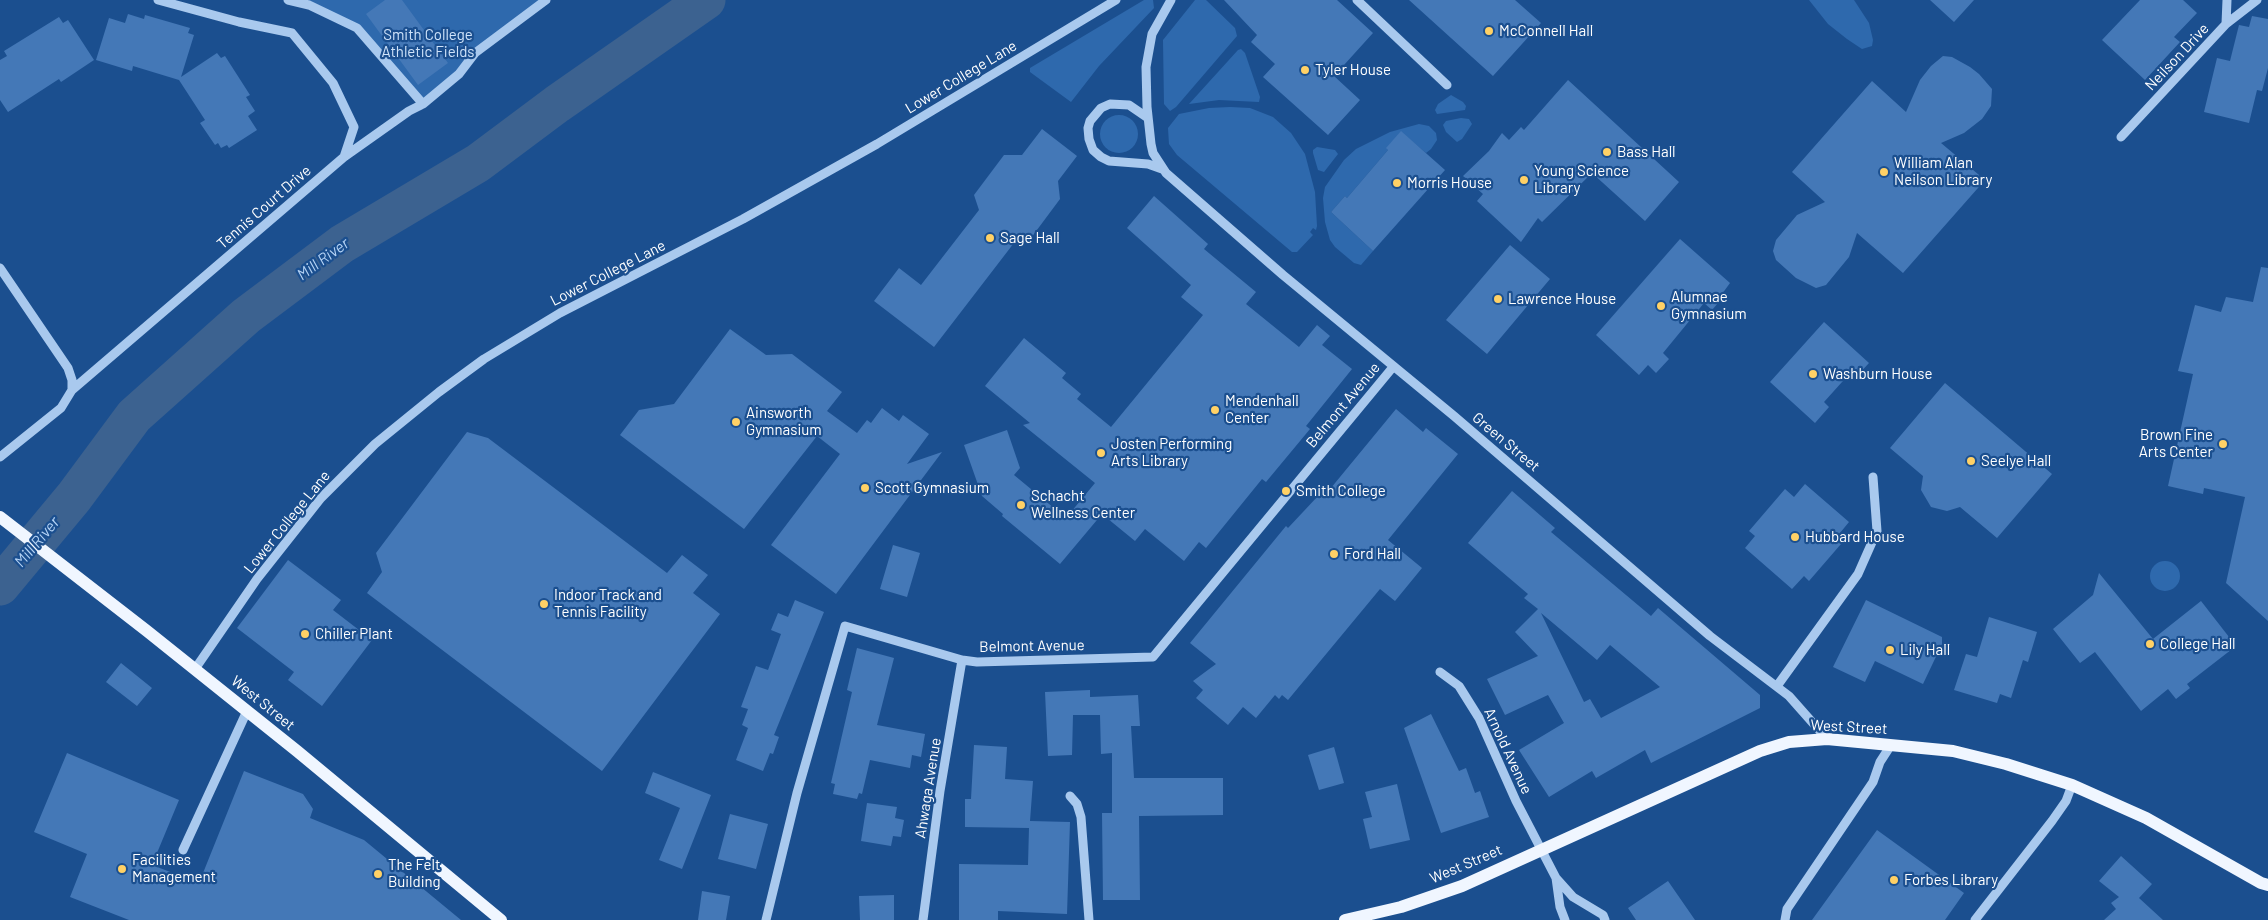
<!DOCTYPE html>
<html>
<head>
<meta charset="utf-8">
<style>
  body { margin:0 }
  canvas { display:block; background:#1b4f8f }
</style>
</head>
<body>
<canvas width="2268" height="920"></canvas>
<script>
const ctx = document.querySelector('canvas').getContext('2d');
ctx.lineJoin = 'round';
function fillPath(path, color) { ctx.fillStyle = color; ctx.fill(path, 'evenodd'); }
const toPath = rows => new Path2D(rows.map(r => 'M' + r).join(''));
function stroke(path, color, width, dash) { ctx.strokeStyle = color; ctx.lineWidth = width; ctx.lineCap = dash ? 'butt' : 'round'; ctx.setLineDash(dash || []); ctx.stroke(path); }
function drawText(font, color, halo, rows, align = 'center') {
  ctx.font = font + ' Barlow,sans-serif'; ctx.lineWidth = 4.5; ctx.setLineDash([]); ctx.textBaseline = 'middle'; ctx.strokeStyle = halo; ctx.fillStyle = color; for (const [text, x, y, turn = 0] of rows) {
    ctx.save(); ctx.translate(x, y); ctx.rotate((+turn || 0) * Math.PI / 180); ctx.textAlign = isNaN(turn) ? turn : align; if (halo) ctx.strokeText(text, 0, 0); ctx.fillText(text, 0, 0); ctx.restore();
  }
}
fillPath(toPath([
  [288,0,546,0,475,53,423,104,357,28],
  [1144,0,1153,0,1154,8,1099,66,1071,102,1030,72,1030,68],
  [1195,0,1206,0,1235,28,1237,36,1176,107,1170,111,1164,104,1163,40],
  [1809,0,1854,0,1869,23,1873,40,1872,46,1862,49,1847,39,1828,24],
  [1241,49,1245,53,1260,97,1259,102,1219,100,1189,104,1238,50],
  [1451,95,1463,102,1466,106,1465,110,1437,114,1435,110,1438,104],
  [1230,107,1250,108,1273,117,1291,133,1305,154,1315,192,1317,226,1316,230,1313,228,1310,232,1313,235,1297,252,1292,252,1177,155,1169,144,1168,128,1179,114,1209,108],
  '1100 134a19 19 0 1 1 38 0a19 19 0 1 1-38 0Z',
  [1461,118,1469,119,1472,124,1462,139,1457,142,1446,132,1443,125,1446,121],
  [1419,124,1429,126,1436,133,1437,140,1431,149,1426,153,1401,132,1387,148,1388,150,1347,198,1345,196,1331,212,1373,251,1361,265,1354,263,1335,247,1330,240,1325,222,1323,198,1325,187,1344,160,1356,149,1390,132],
  [1317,147,1335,150,1338,154,1324,172,1318,170,1313,153,1313,150],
  '2150 576a15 15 0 1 1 30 0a15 15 0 1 1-30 0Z'
]), '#2e69ad');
stroke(toPath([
  [0,586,74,497,134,416,246,316,342,244,478,163,557,104,706,0]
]), '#3c6290', 39);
fillPath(toPath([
  [385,0,402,0,448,63,418,85,366,14],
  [1224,0,1337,0,1373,33,1334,76,1360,100,1328,135,1263,77,1275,64,1251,42,1257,35],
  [1409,0,1515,0,1541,23,1493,76],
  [1930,0,1974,0,1954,22],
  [2140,0,2183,0,2197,13,2174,37,2180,42,2145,80,2102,40],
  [128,14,144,19,145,15,190,28,188,33,194,35,181,77,217,53,221,58,225,56,250,95,246,97,255,111,248,116,257,130,229,148,227,145,221,148,218,143,215,145,200,123,205,120,179,80,133,66,132,71,96,60,109,18,125,23],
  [2252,16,2268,19,2268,68,2262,91,2257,90,2249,123,2204,112,2217,58,2230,61,2239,25,2249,27],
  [59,17,63,23,68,20,94,60,61,82,59,79,8,112,0,100,0,60,7,56,4,51],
  [1943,56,1952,57,1970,67,1979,74,1992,89,1991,106,1982,119,1964,133,1941,143,1985,180,1903,273,1857,233,1849,257,1826,285,1816,288,1796,278,1776,260,1773,251,1776,240,1797,215,1825,202,1792,172,1872,81,1906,112,1920,80,1931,66],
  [1568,80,1679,182,1645,221,1592,173,1542,222,1538,218,1521,242,1477,201,1483,194,1463,176,1489,151,1502,133,1509,140,1521,127,1524,130],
  [1042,129,1077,156,1058,181,1060,199,1031,238,1017,239,934,347,874,301,899,268,921,285,979,210,974,195,1004,155,1022,155],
  [1401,131,1445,170,1373,251,1331,212,1345,196,1347,198,1388,150,1386,148],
  [1154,196,1208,244,1204,249,1256,292,1246,304,1299,347,1317,325,1330,336,1322,345,1352,369,1306,426,1310,429,1266,482,1262,479,1206,548,1199,542,1184,561,1145,529,1135,541,1102,514,1060,564,1002,516,1003,514,982,496,964,445,1007,430,1020,468,1014,475,1066,518,1095,483,1023,425,1030,423,985,386,1024,338,1066,373,1062,378,1081,394,1077,399,1111,427,1203,315,1181,297,1191,285,1127,228],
  [1680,239,1730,283,1722,294,1724,296,1712,310,1704,303,1663,353,1669,359,1656,373,1648,365,1639,375,1596,335],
  [1510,245,1550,279,1487,354,1446,320],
  [2261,267,2268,268,2268,621,2226,583,2245,497,2204,488,2203,494,2168,486,2193,374,2178,371,2195,305,2221,312,2226,297,2253,302],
  [1824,322,1869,363,1856,377,1851,372,1824,402,1829,407,1815,423,1770,382],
  [730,329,766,355,792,354,842,392,827,411,857,433,867,420,871,423,882,408,899,421,903,415,929,434,907,464,942,452,836,594,771,545,840,454,817,436,744,529,620,435,639,410,674,404],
  [1945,383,2052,474,1997,538,1960,507,1947,511,1931,507,1921,490,1923,476,1890,448],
  [1396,409,1423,432,1426,428,1458,454,1388,540,1422,568,1395,601,1380,589,1288,700,1282,695,1279,699,1275,695,1256,718,1243,707,1228,725,1196,698,1203,690,1193,681,1216,664,1190,643,1286,526,1288,528,1318,496,1320,498,1324,493,1326,494],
  [467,432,488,438,667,573,682,555,708,575,693,593,720,614,602,771,367,593,382,572,376,553],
  [1805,484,1849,522,1835,539,1841,544,1809,581,1804,576,1792,589,1745,548,1755,536,1749,531,1785,489,1794,497],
  [1512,491,1555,528,1551,532,1651,616,1658,608,1760,695,1760,708,1651,763,1645,750,1596,778,1592,771,1549,797,1519,750,1564,723,1548,695,1505,715,1487,679,1538,656,1515,632,1538,609,1524,598,1528,594,1468,543],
  [1541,613,1597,660,1610,645,1660,687,1601,718,1590,699,1584,702],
  [893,545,920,553,907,597,880,589],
  [288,560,341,600,333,610,372,640,322,706,288,680,294,672,237,628],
  [2099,573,2153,639,2201,601,2236,646,2187,684,2190,688,2176,699,2168,689,2141,711,2095,652,2080,663,2053,629,2093,595],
  [795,600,824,612,774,735,779,737,773,754,770,753,763,771,736,760,748,728,742,725,748,709,741,707,756,666,768,670,781,634,771,630,778,613,788,617],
  [1866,600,1942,637,1942,644,1923,684,1875,661,1865,682,1833,667],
  [1989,617,2037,632,2028,662,2023,660,2011,698,2000,694,1997,703,1954,690,1966,654,1977,657],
  [857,648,894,658,877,725,925,734,921,757,912,755,910,768,870,760,862,794,859,793,857,799,833,794,835,784,831,783,852,692,847,690],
  [121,663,152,688,137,706,106,682],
  [1090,690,1090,697,1138,695,1140,726,1131,726,1134,778,1223,778,1223,815,1139,816,1140,900,1103,900,1102,813,1112,813,1112,753,1101,754,1100,715,1073,715,1072,755,1048,756,1045,692],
  [1431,714,1459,771,1466,768,1475,793,1480,791,1489,817,1441,833,1404,728],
  [974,745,1007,747,1005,779,1033,781,1030,821,1070,822,1067,914,998,911,998,920,959,920,959,864,1028,865,1029,828,965,827,965,799,971,799],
  [1334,747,1344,783,1319,790,1308,755],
  [67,753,179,800,152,865,199,883,244,771,303,794,313,809,310,818,364,840,461,920,129,920,70,897,87,854,34,832],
  [653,772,711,795,682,869,659,860,680,808,645,793],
  [1397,784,1410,840,1370,849,1363,819,1372,817,1365,792],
  [867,803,897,807,895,818,904,820,901,837,893,836,891,846,861,841],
  [730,814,768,824,756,869,718,859],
  [1877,830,1964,893,1945,920,1812,920],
  [2121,856,2152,884,2139,898,2163,920,2104,920,2116,909,2111,903,2119,897,2099,881],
  [1668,881,1695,920,1636,920,1628,908],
  [702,891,730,896,726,920,698,920],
  [894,895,894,920,860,920,859,896]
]), '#4478b7');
stroke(toPath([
  [158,0,239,22,292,33,333,83,354,127,344,157],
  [1171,0,1152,34,1146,67,1147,107,1151,144,1153,153,1166,173,1283,275,1454,416,1710,636,1789,696,1827,739],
  [1357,0,1447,85],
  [2226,24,2227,0],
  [423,104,459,74,475,53,546,0],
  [1148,118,1129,105,1110,104,1101,108,1090,121,1088,128,1089,139,1093,150,1101,157,1109,161,1148,164,1162,169],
  [2121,137,2226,24,2257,0],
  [0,268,68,368,72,380,72,390],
  [0,457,61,408,72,390,344,157,409,111,423,104,357,28,309,5,288,0],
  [195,669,257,579,321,498,375,444,439,392,484,359,560,313,743,219,877,144,1116,0],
  [1440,672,1459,686,1479,718,1516,801,1556,878,1573,897,1603,915,1605,920],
  [1777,686,1858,574,1877,531,1873,477],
  [1070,796,1077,804,1081,817,1089,920],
  [183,850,247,711],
  [1556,878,1560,907,1565,920],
  [766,920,797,793,845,626,962,660,977,662,1153,657,1393,367],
  [923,920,940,791,962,660],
  [1785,920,1787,909,1873,782,1880,762,1891,745],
  [1975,920,2052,821,2066,801,2072,785]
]), '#a9c9ee', 9);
stroke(toPath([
  [0,517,147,631,297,751,501,920],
  [1345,920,1401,907,1462,886,1760,751,1789,742,1827,739,1953,751,2006,764,2072,785,2146,818,2261,883,2268,885]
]), '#f0f6ff', 12);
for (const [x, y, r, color] of [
  [1489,31,5,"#ffd166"],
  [1305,70,5,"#ffd166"],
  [1607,152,5,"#ffd166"],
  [1884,172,5,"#ffd166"],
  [1524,180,5,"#ffd166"],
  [1397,183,5,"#ffd166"],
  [990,238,5,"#ffd166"],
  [1498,299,5,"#ffd166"],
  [1661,306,5,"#ffd166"],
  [1813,374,5,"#ffd166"],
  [1215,410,5,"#ffd166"],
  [736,422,5,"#ffd166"],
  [2223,444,5,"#ffd166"],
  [1101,453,5,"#ffd166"],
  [1971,461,5,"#ffd166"],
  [865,488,5,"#ffd166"],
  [1286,491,5,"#ffd166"],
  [1021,505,5,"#ffd166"],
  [1795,537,5,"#ffd166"],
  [1334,554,5,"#ffd166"],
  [544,604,5,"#ffd166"],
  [305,634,5,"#ffd166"],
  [2150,644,5,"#ffd166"],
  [1890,650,5,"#ffd166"],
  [122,869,5,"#ffd166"],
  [378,874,5,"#ffd166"],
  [1894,880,5,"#ffd166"]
]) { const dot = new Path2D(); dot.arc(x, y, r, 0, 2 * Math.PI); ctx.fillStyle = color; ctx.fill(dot); stroke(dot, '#1b4f8f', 2); }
drawText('15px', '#fff', '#1b4f8f', [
  ["McConnell Hall",1499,31],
  ["Tyler House",1315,70],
  ["Bass Hall",1617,152],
  ["William Alan",1894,163],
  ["Neilson Library",1894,180],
  ["Young Science",1534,171],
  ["Library",1534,188],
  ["Morris House",1407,183],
  ["Sage Hall",1000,238],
  ["Alumnae",1671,297],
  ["Gymnasium",1671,314],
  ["Lawrence House",1508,299],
  ["Washburn House",1823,374],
  ["Mendenhall",1225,401],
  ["Center",1225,418],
  ["Ainsworth",746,413],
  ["Gymnasium",746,430],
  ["Brown Fine",2213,435,"right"],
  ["Arts Center",2213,452,"right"],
  ["Josten Performing",1111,444],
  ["Arts Library",1111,461],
  ["Seelye Hall",1981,461],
  ["Scott Gymnasium",875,488],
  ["Smith College",1296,491],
  ["Schacht",1031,496],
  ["Wellness Center",1031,513],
  ["Hubbard House",1805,537],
  ["Ford Hall",1344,554],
  ["Indoor Track and",554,595],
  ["Tennis Facility",554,612],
  ["Chiller Plant",315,634],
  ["College Hall",2160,644],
  ["Lily Hall",1900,650],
  ["Facilities",132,860],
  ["Management",132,877],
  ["The Felt",388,865],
  ["Building",388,882],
  ["Forbes Library",1904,880]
], 'left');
drawText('15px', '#cfe3fa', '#1b4f8f', [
  ["Smith College",428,35],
  ["Athletic Fields",428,52]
]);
drawText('15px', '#fff', '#1b4f8f', [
  ["Neilson Drive",2177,57,-47],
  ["Lower College Lane",961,77,-31],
  ["Tennis Court Drive",264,207,-41],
  ["Lower College Lane",608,273,-27],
  ["Belmont Avenue",1343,405,-50],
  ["Green Street",1506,442,40],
  ["Lower College Lane",287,522,-51],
  ["Belmont Avenue",1032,646,-1],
  ["West Street",263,703,39],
  ["West Street",1849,727,3],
  ["Arnold Avenue",1508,751,65],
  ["Ahwaga Avenue",928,788,-81],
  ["West Street",1466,864,-23]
]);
drawText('italic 16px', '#b5d3f5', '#1b4f8f', [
  ["Mill River",323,259,-36],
  ["Mill River",37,542,-50]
]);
</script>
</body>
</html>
